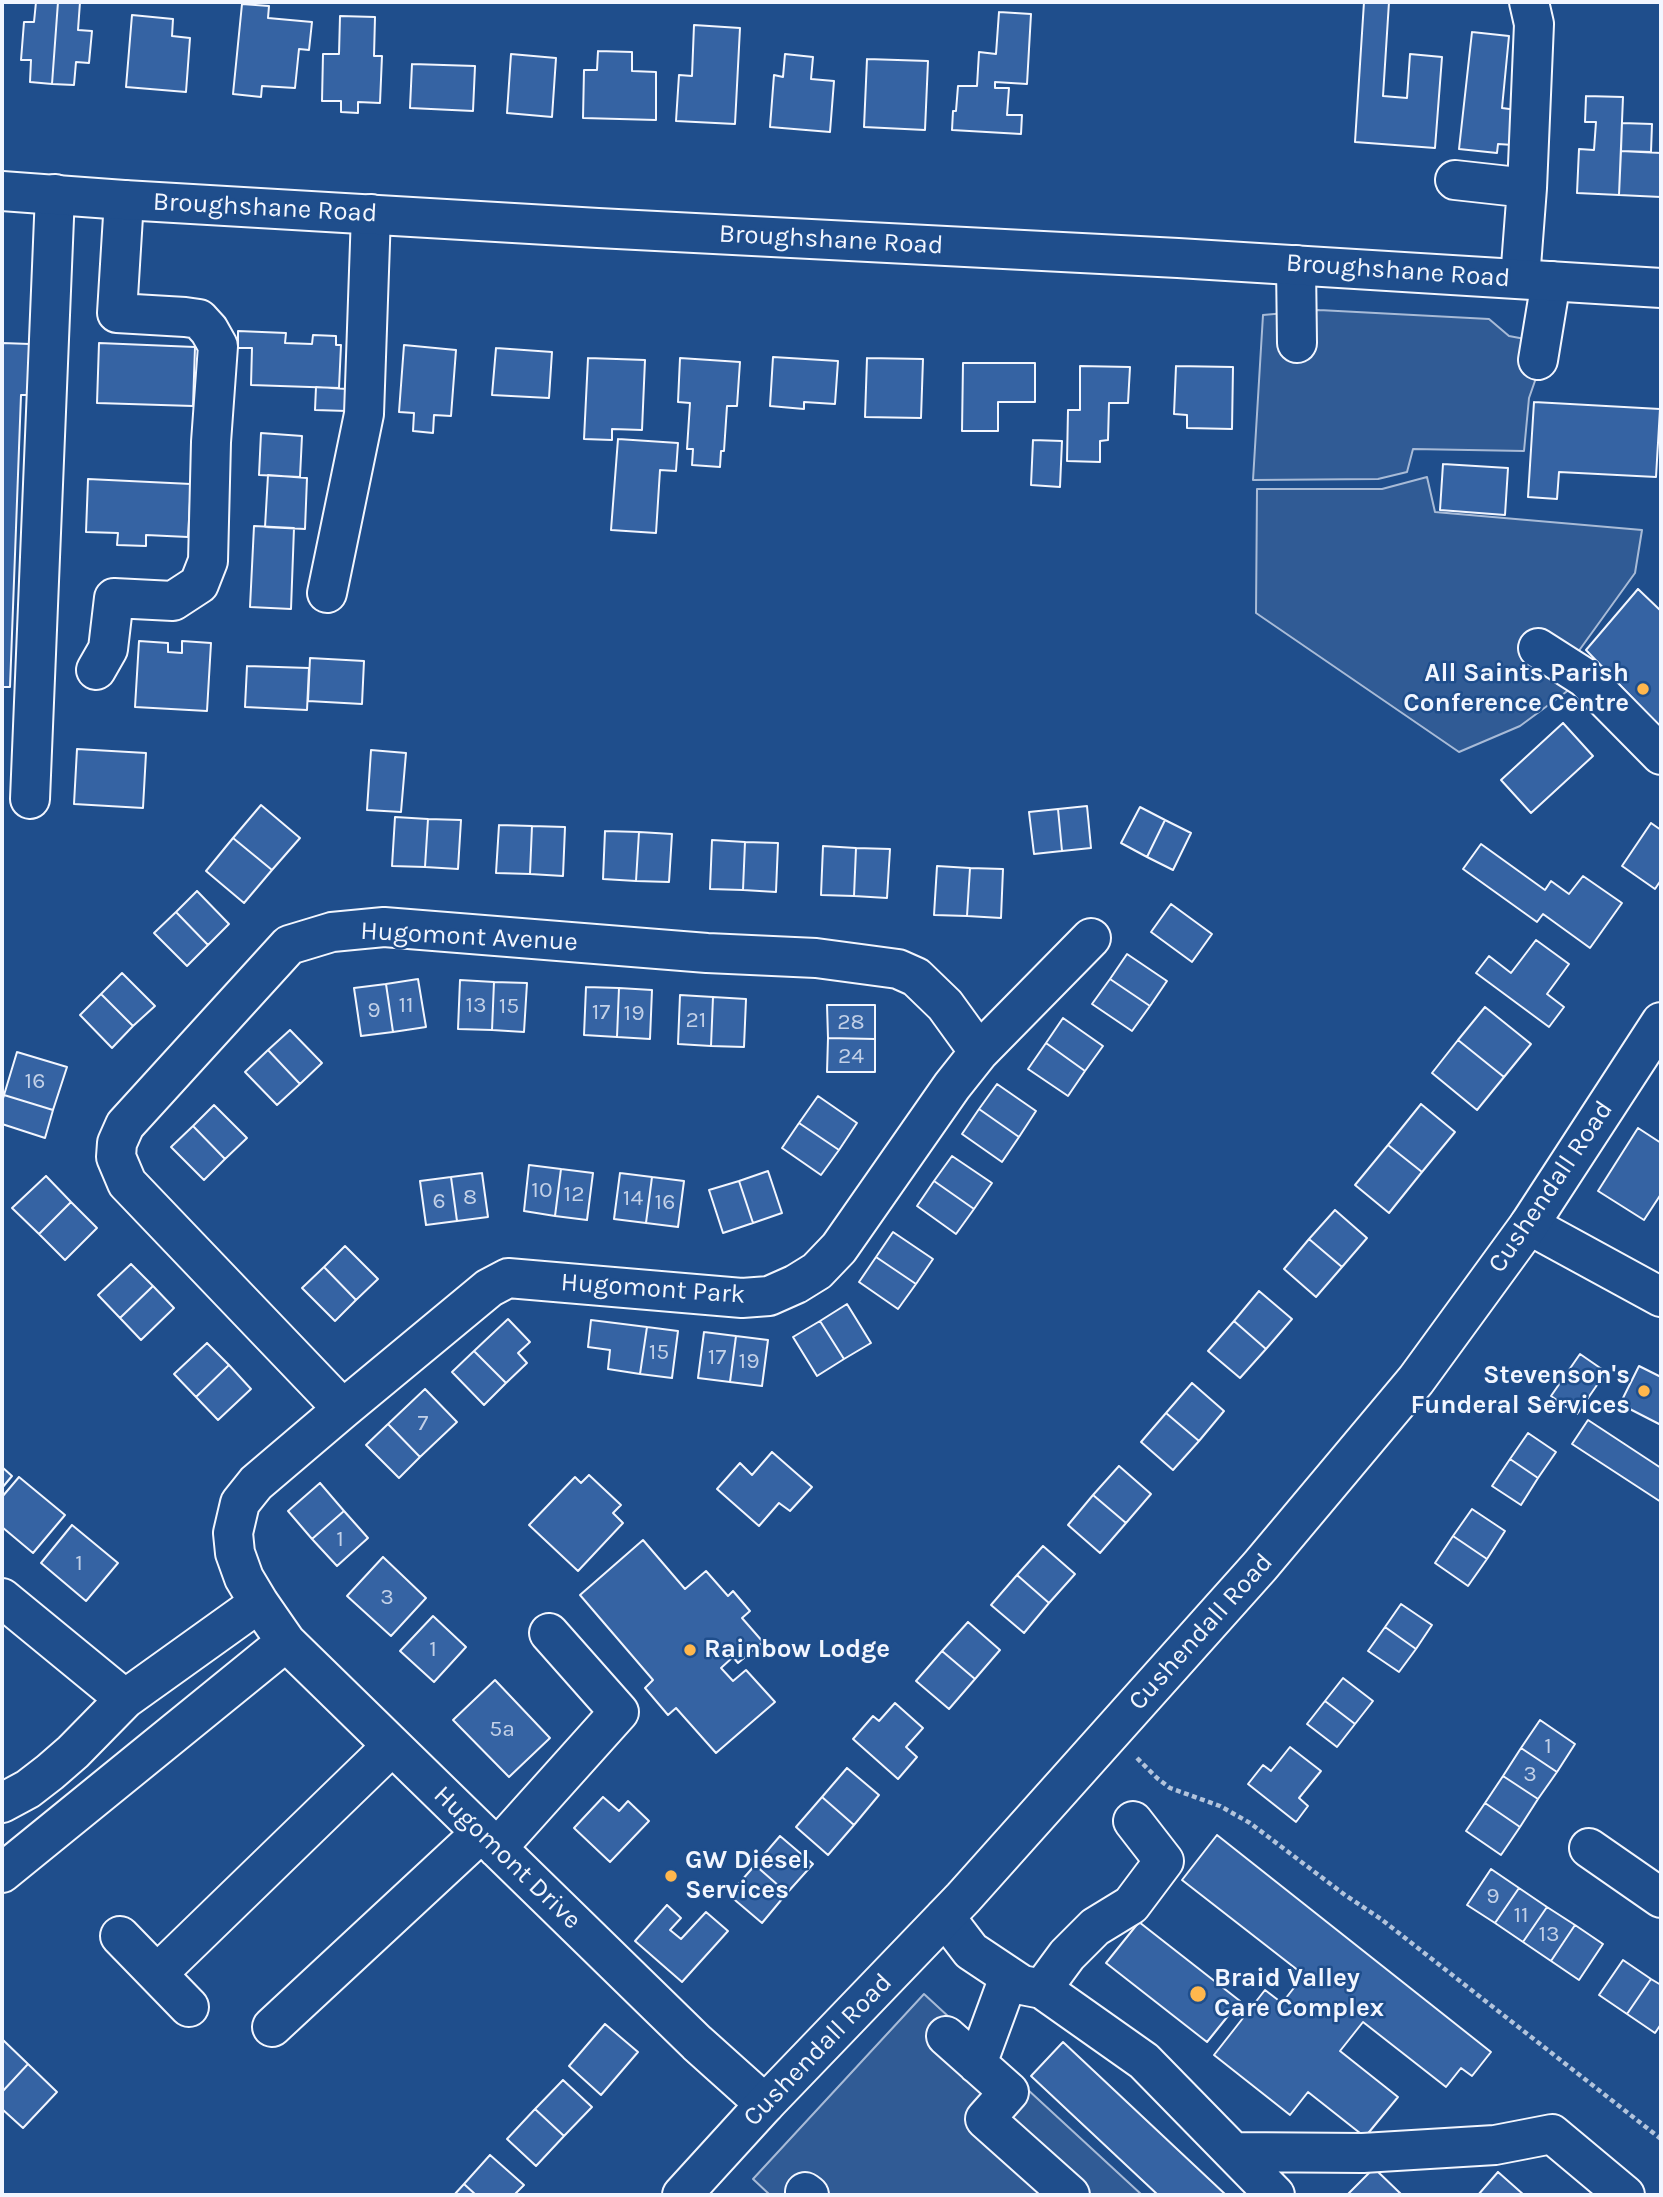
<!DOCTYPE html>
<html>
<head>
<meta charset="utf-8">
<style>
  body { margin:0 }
  #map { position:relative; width:1663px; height:2197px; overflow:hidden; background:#1f4e8c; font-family:Karla,sans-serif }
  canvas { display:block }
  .frame { position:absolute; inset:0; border:4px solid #f2f6ff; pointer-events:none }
</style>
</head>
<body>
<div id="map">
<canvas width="1663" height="2197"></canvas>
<div class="frame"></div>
</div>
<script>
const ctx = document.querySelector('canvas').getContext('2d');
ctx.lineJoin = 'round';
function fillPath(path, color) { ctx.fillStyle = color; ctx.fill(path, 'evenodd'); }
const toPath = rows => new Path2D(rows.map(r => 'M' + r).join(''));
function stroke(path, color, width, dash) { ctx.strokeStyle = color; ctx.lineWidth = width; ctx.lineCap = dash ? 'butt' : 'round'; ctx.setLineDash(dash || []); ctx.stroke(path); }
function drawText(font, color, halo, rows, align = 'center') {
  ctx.font = font + ' Karla,sans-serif'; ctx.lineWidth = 5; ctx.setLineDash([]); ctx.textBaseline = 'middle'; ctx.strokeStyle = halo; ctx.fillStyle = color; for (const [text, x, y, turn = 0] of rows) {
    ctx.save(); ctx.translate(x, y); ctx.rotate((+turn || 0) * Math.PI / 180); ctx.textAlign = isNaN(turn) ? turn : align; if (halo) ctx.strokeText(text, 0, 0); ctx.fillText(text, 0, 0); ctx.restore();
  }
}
const parking = toPath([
  [1319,310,1489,319,1509,336,1541,342,1549,341,1529,398,1524,451,1413,449,1407,472,1378,479,1253,480,1263,315,1319,310],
  [1427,477,1435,512,1642,530,1635,573,1578,652,1585,678,1520,726,1459,752,1256,613,1257,489,1382,489,1427,477],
  [924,1994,1142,2195,770,2195,753,2179,924,1994]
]);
fillPath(parking, '#305b95');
stroke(parking, '#a8bbd7', 2);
const building = toPath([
  [36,2,58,2,52,84,30,82,31,60,21,60,24,22,34,22,36,2],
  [58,2,80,2,78,30,92,31,89,63,76,62,74,85,52,84,58,2],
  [1364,2,1389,2,1383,96,1407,98,1410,54,1442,57,1435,148,1355,142,1364,2],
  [242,4,269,6,268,18,312,22,309,50,299,49,295,88,262,86,261,97,233,94,242,4],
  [999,12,1031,14,1027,84,995,82,995,88,1009,88,1007,115,1022,115,1021,134,952,130,953,111,956,111,958,86,977,86,979,52,996,54,999,12],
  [132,15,173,19,172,36,190,38,186,92,126,87,132,15],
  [340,16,375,17,374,56,382,56,380,103,358,102,358,113,341,112,341,101,322,101,323,54,339,54,340,16],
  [694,25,740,28,735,124,676,121,679,75,692,76,694,25],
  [1472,32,1509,36,1502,108,1517,110,1513,145,1498,144,1497,153,1459,149,1472,32],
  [598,51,632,52,632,71,656,72,656,120,583,118,584,70,597,70,598,51],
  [511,54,556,58,552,117,507,113,511,54],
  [785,54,813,57,811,79,834,81,830,132,770,127,774,75,783,77,785,54],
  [867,59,928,61,925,130,864,127,867,59],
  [412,64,475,66,473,111,410,108,412,64],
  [1586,96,1623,97,1619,195,1577,193,1579,149,1594,150,1596,122,1585,122,1586,96],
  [1622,123,1652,124,1651,152,1621,151,1622,123],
  [1621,151,1661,153,1661,197,1619,195,1621,151],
  [238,331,286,333,285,343,312,344,313,335,336,336,336,345,341,345,339,388,251,385,252,348,238,348,238,331],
  [2,343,30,344,28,395,21,395,10,687,2,687,2,343],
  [99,343,195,347,193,406,97,403,99,343],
  [404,345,456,350,451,416,434,415,433,433,413,431,414,413,399,412,404,345],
  [496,348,552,352,549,398,492,395,496,348],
  [773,357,838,361,835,404,804,402,804,409,770,406,773,357],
  [588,358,645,360,642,430,612,429,612,440,584,439,588,358],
  [680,358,740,362,737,406,727,406,724,451,721,451,720,467,692,465,693,449,687,449,690,403,678,402,680,358],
  [867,358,923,359,921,418,865,417,867,358],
  [963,363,1035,363,1035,402,998,402,998,431,962,431,963,363],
  [1080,366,1130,367,1128,403,1109,403,1108,440,1100,441,1100,462,1067,461,1068,410,1080,410,1080,366],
  [1176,366,1233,367,1232,429,1187,428,1187,415,1174,414,1176,366],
  [316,387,347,389,347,411,315,410,316,387],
  [1534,402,1660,409,1656,477,1559,472,1557,499,1528,497,1534,402],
  [261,433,302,436,300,477,259,475,261,433],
  [618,439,678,443,676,471,660,470,656,533,611,530,618,439],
  [1033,440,1062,441,1060,487,1031,485,1033,440],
  [1443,464,1508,468,1505,515,1440,510,1443,464],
  [268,475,307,478,305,529,265,527,268,475],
  [88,479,191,484,188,537,146,535,146,546,117,545,118,533,86,532,88,479],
  [254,526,294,528,291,609,250,607,254,526],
  [1638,589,1661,611,1661,728,1586,650,1638,589],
  [139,641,168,643,168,652,182,653,182,641,211,643,207,711,135,707,139,641],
  [310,658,364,661,362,704,308,701,310,658],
  [247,666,309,668,307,710,245,707,247,666],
  [1563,723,1593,756,1531,813,1501,780,1563,723],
  [77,749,146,753,143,808,74,804,77,749],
  [371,750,406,753,401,812,367,810,371,750],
  [261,805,300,838,272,870,233,838,261,805],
  [1087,806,1091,848,1062,851,1058,809,1087,806],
  [1140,807,1165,820,1147,857,1121,843,1140,807],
  [1058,809,1062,851,1034,854,1029,812,1058,809],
  [395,817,428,819,425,867,392,866,395,817],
  [428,819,461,820,458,869,425,867,428,819],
  [1165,820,1191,833,1173,870,1147,857,1165,820],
  [1651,823,1661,830,1661,880,1655,889,1622,866,1651,823],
  [499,825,532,826,530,874,496,873,499,825],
  [532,826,565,827,563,876,530,874,532,826],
  [605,831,639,832,636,881,603,879,605,831],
  [639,832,672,834,669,882,636,881,639,832],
  [233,838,272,870,244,903,206,871,233,838],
  [712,840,745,842,743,890,710,889,712,840],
  [745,842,778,843,776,892,743,890,745,842],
  [1481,844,1545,890,1551,881,1569,894,1583,876,1622,903,1590,948,1543,914,1537,922,1463,869,1481,844],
  [823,846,856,848,854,896,821,895,823,846],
  [856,848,890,849,887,898,854,896,856,848],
  [937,866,970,868,967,916,934,915,937,866],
  [970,868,1003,869,1001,918,967,916,970,868],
  [197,891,229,924,208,945,176,912,197,891],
  [1171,904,1212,934,1192,962,1151,932,1171,904],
  [176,912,208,945,187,966,154,933,176,912],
  [1536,940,1569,964,1547,994,1564,1007,1549,1027,1476,973,1489,956,1511,973,1536,940],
  [1127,954,1167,981,1150,1006,1110,979,1127,954],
  [122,973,155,1006,133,1026,101,994,122,973],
  [418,979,426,1027,393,1032,386,984,418,979],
  [1110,979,1150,1006,1132,1031,1092,1004,1110,979],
  [460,980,494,982,492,1030,458,1029,460,980],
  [494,982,527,983,524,1032,492,1030,494,982],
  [386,984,393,1032,361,1036,354,988,386,984],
  [586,987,619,988,617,1037,584,1035,586,987],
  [619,988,652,990,650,1039,617,1037,619,988],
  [101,994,133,1026,112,1048,80,1015,101,994],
  [680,995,713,997,711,1046,678,1044,680,995],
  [713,997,746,999,744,1047,711,1046,713,997],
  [827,1005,875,1005,875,1039,828,1038,827,1005],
  [1485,1007,1531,1044,1504,1077,1458,1040,1485,1007],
  [1063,1018,1103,1046,1085,1071,1046,1043,1063,1018],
  [290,1030,322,1063,300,1084,268,1050,290,1030],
  [828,1038,875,1039,875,1072,827,1072,828,1038],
  [1458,1040,1504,1077,1477,1110,1432,1073,1458,1040],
  [1046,1043,1085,1071,1068,1096,1028,1069,1046,1043],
  [268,1050,300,1084,277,1105,245,1072,268,1050],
  [17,1052,67,1067,53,1110,4,1095,17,1052],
  [997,1084,1036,1111,1019,1137,979,1109,997,1084],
  [4,1095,53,1110,45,1138,2,1124,2,1102,4,1095],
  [818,1096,857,1123,839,1150,799,1123,818,1096],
  [1421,1104,1455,1132,1422,1172,1388,1145,1421,1104],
  [214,1105,247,1138,225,1159,193,1126,214,1105],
  [979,1109,1019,1137,1002,1162,962,1134,979,1109],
  [799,1123,839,1150,821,1175,782,1148,799,1123],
  [193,1126,225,1159,204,1180,171,1147,193,1126],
  [1638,1128,1661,1143,1661,1194,1644,1220,1598,1191,1638,1128],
  [1388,1145,1422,1172,1389,1213,1355,1185,1388,1145],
  [952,1156,992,1183,974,1209,934,1181,952,1156],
  [529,1165,561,1169,555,1216,524,1211,529,1165],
  [561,1169,593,1173,587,1220,555,1216,561,1169],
  [768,1171,782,1213,753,1223,739,1181,768,1171],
  [482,1173,488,1217,457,1221,451,1177,482,1173],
  [620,1173,652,1177,646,1223,614,1219,620,1173],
  [46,1176,71,1202,39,1234,12,1208,46,1176],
  [451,1177,457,1221,426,1225,420,1181,451,1177],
  [652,1177,684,1181,678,1227,646,1223,652,1177],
  [739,1181,753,1223,723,1233,709,1190,739,1181],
  [934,1181,974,1209,956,1234,917,1206,934,1181],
  [71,1202,97,1228,65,1260,39,1234,71,1202],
  [1335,1210,1367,1238,1342,1267,1309,1239,1335,1210],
  [893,1232,933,1259,916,1284,876,1257,893,1232],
  [1309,1239,1342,1267,1316,1297,1284,1269,1309,1239],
  [345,1246,378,1279,356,1300,324,1267,345,1246],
  [876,1257,916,1284,898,1309,859,1282,876,1257],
  [131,1264,153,1286,120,1318,98,1295,131,1264],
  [324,1267,356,1300,335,1321,302,1288,324,1267],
  [153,1286,174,1308,141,1340,120,1318,153,1286],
  [1259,1291,1292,1319,1266,1349,1234,1321,1259,1291],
  [847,1304,871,1343,844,1359,820,1321,847,1304],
  [508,1319,530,1342,518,1353,527,1363,506,1383,474,1351,508,1319],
  [591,1320,647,1327,640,1374,608,1369,610,1350,588,1347,591,1320],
  [820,1321,844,1359,817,1376,793,1337,820,1321],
  [1234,1321,1266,1349,1240,1378,1208,1351,1234,1321],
  [647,1327,678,1331,672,1378,640,1374,647,1327],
  [704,1332,736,1336,730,1382,698,1378,704,1332],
  [736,1336,768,1340,762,1386,730,1382,736,1336],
  [207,1343,229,1365,196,1397,174,1374,207,1343],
  [474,1351,506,1383,484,1405,452,1372,474,1351],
  [1580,1354,1606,1372,1577,1414,1551,1396,1580,1354],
  [229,1365,251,1389,218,1420,196,1397,229,1365],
  [1639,1366,1661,1377,1661,1425,1620,1404,1639,1366],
  [1192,1383,1224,1411,1199,1441,1166,1413,1192,1383],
  [425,1389,457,1422,420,1457,388,1424,425,1389],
  [1166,1413,1199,1441,1173,1470,1141,1442,1166,1413],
  [1588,1420,1661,1468,1661,1502,1572,1444,1588,1420],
  [388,1424,420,1457,399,1478,366,1445,388,1424],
  [1528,1433,1556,1452,1538,1478,1510,1459,1528,1433],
  [772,1452,812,1487,790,1511,779,1503,759,1526,717,1489,740,1463,752,1475,772,1452],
  [1510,1459,1538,1478,1521,1505,1492,1486,1510,1459],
  [1119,1466,1151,1494,1126,1523,1093,1495,1119,1466],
  [2,1467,12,1476,2,1488,2,1467],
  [589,1475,621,1505,613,1513,623,1523,578,1571,529,1525,575,1477,581,1483,589,1475],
  [19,1477,65,1515,33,1553,2,1527,2,1497,19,1477],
  [320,1483,344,1511,312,1539,288,1511,320,1483],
  [1093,1495,1126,1523,1100,1553,1068,1525,1093,1495],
  [1472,1509,1505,1531,1487,1559,1453,1536,1472,1509],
  [344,1511,368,1538,337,1566,312,1539,344,1511],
  [72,1525,118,1563,86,1601,41,1563,72,1525],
  [1453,1536,1487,1559,1468,1586,1435,1563,1453,1536],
  [643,1540,685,1589,706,1571,728,1596,733,1591,750,1611,742,1618,763,1642,738,1663,733,1657,721,1668,733,1681,746,1670,775,1702,716,1753,676,1708,668,1715,645,1688,653,1680,580,1595,643,1540],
  [1043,1546,1075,1574,1049,1603,1017,1575,1043,1546],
  [383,1557,426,1598,391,1636,347,1596,383,1557],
  [1017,1575,1049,1603,1024,1633,991,1605,1017,1575],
  [1401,1604,1432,1625,1416,1649,1385,1627,1401,1604],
  [433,1616,466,1647,434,1682,400,1651,433,1616],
  [968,1622,1000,1650,975,1679,942,1651,968,1622],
  [1385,1627,1416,1649,1399,1672,1368,1651,1385,1627],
  [942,1651,975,1679,949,1709,916,1681,942,1651],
  [1343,1678,1373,1701,1355,1724,1325,1701,1343,1678],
  [495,1680,550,1738,509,1777,453,1720,495,1680],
  [1325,1701,1355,1724,1337,1747,1307,1724,1325,1701],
  [895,1703,923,1728,906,1747,917,1757,898,1779,853,1739,873,1716,879,1721,895,1703],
  [1540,1720,1575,1744,1557,1772,1521,1748,1540,1720],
  [1290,1747,1321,1771,1299,1798,1308,1806,1296,1822,1248,1784,1263,1765,1271,1771,1290,1747],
  [1521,1748,1557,1772,1538,1799,1503,1776,1521,1748],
  [847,1768,879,1795,854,1825,822,1797,847,1768],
  [1503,1776,1538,1799,1520,1827,1485,1803,1503,1776],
  [603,1797,619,1811,628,1801,649,1821,610,1862,574,1828,603,1797],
  [822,1797,854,1825,828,1855,796,1827,822,1797],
  [1485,1803,1520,1827,1501,1855,1466,1831,1485,1803],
  [1217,1835,1491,2052,1472,2076,1461,2068,1446,2087,1363,2022,1340,2051,1398,2097,1365,2137,1308,2092,1290,2115,1214,2055,1265,1990,1282,2003,1304,1975,1182,1880,1217,1835],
  [780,1836,813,1864,787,1893,755,1865,780,1836],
  [755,1865,787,1893,762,1923,729,1895,755,1865],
  [1491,1869,1519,1888,1495,1923,1467,1905,1491,1869],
  [1519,1888,1547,1907,1523,1942,1495,1923,1519,1888],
  [667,1905,681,1918,670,1930,681,1939,706,1912,728,1931,682,1982,635,1941,667,1905],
  [1547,1907,1575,1925,1551,1961,1523,1942,1547,1907],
  [1139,1922,1240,2001,1207,2042,1106,1963,1139,1922],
  [1575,1925,1603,1944,1579,1980,1551,1961,1575,1925],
  [1623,1960,1651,1979,1627,2014,1599,1995,1623,1960],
  [1651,1979,1661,1985,1661,2024,1655,2033,1627,2014,1651,1979],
  [605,2024,638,2052,601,2095,569,2066,605,2024],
  [2,2039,28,2064,2,2092,2,2039],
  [1063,2042,1226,2195,1158,2195,1031,2076,1063,2042],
  [28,2064,57,2092,23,2128,2,2109,2,2092,28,2064],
  [563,2080,592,2107,564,2136,535,2109,563,2080],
  [535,2109,564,2136,536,2166,507,2139,535,2109],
  [490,2155,524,2185,514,2195,476,2195,464,2184,490,2155],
  [1374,2168,1402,2195,1347,2195,1374,2168],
  [1498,2172,1524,2195,1478,2195,1498,2172],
  [464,2184,476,2195,454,2195,464,2184]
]);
fillPath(building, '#3563a3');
stroke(building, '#f2f6ff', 2);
const minor = toPath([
  [1455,180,1527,188],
  [1296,265,1297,343],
  [1520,279,1527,188,1534,24,1529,2],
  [1538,360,1551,281],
  [327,593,364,414,371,214],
  [1538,648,1585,678,1661,755],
  [96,670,108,649,114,598,173,601,199,584,208,561,211,442,218,346,209,330,199,319,185,317,117,313,124,200],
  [30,799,55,194],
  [1529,1225,1661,1297],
  [343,1409,127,1183,116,1157,117,1143,125,1125,289,945,332,932,384,927,707,953,816,958,898,969,916,977,945,1005,979,1052],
  [2,1598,125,1699],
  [2,1803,28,1789,50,1772,73,1752,125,1699,259,1603],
  [497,1848,619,1712,549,1633],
  [1589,1848,1661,1898],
  [2,1873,286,1642],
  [945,1917,971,1951,1022,1985,1042,1989,1144,2061,1233,2152,1363,2153,1495,2145,1552,2134,1625,2195],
  [120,1936,189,2007],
  [157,1974,392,1746],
  [1042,1989,1067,1955,1095,1927,1131,1905,1164,1861,1133,1821],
  [272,2027,481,1833],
  [946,2036,1009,2092,985,2119,1070,2195],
  [977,2064,1009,1977],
  [765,2104,697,2043,286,1642,259,1603,244,1578,235,1553,233,1533,240,1503,256,1483,343,1409,489,1288,508,1278,742,1298,769,1296,796,1284,817,1271,839,1248,952,1086,979,1052,1091,938],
  [1233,2152,1275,2195],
  [805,2192,809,2195]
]);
const major = toPath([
  [2,191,124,200,598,228,1178,258,1661,288],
  [682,2195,765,2104,963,1898,1260,1566,1416,1380,1529,1225,1661,1022]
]);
stroke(minor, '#f2f6ff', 42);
stroke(major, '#f2f6ff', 42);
stroke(toPath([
  [1137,1758,1157,1778,1170,1788,1220,1806,1250,1823,1345,1895,1381,1919,1661,2139]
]), '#b3c4dc', 4.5, [5, 3.5]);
stroke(minor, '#1f4e8c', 38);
stroke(major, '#1f4e8c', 38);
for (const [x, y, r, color] of [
  [1643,689,7,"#ffb74d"],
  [1644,1391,7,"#ffb74d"],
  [690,1650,7,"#ffb74d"],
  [671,1876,7,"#ffb74d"],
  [1198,1994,9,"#ffb74d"]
]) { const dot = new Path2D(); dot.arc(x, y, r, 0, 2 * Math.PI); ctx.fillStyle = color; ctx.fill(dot); stroke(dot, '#1f4e8c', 2.5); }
drawText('23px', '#c3d1e8', null, [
  ["11",406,1005],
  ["13",476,1005],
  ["15",509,1006],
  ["9",374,1010],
  ["17",601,1012],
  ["19",634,1013],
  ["21",696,1020],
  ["28",851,1022],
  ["24",851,1056],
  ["16",35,1081],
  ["10",542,1190],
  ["12",574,1194],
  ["8",470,1197],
  ["14",633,1198],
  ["6",439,1201],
  ["16",665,1202],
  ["15",659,1352],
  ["17",717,1357],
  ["19",749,1361],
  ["7",423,1423],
  ["1",340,1539],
  ["1",79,1563],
  ["3",387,1597],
  ["1",433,1649],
  ["5a",502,1729],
  ["1",1548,1746],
  ["3",1530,1774],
  ["9",1493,1896],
  ["11",1521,1915],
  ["13",1549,1934]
]);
drawText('26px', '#f2f6ff', '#1f4e8c', [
  ["Broughshane Road",265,208,3],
  ["Broughshane Road",831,240,3],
  ["Broughshane Road",1398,271,4],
  ["Hugomont Avenue",469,937,3],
  ["Cushendall Road",1551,1187,-56],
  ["Hugomont Park",653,1289,4],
  ["Cushendall Road",1201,1632,-48],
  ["Hugomont Drive",507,1858,44],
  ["Cushendall Road",818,2050,-46]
]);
drawText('bold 26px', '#f2f6ff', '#1f4e8c', [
  ["All Saints Parish",1629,674,"right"],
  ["Conference Centre",1629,704,"right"],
  ["Stevenson's",1630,1376,"right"],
  ["Funderal Services",1630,1406,"right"],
  ["Rainbow Lodge",704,1650],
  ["GW Diesel",685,1861],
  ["Services",685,1891],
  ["Braid Valley",1214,1979],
  ["Care Complex",1214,2009]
], 'left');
</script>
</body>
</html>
